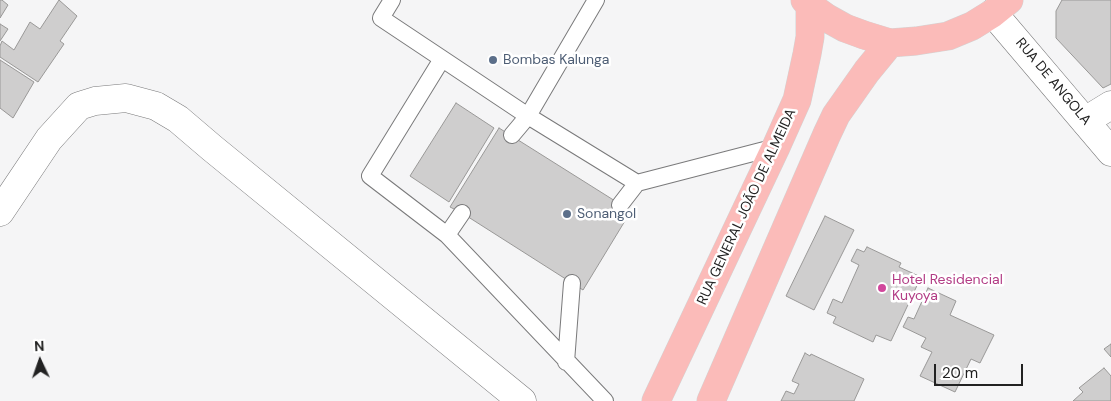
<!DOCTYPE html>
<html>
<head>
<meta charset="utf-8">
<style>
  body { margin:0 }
  #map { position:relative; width:1111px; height:401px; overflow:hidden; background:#f5f5f6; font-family:"DM Sans",sans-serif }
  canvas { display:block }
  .north { position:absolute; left:15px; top:336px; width:50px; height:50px; -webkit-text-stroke:4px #fff; paint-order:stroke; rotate:357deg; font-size:14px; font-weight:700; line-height:20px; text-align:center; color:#222 }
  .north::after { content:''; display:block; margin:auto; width:18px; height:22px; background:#222; clip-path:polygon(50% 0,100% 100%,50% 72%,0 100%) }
  .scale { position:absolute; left:934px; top:364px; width:89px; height:22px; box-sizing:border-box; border:2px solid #222; border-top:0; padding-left:6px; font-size:15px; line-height:18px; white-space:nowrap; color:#222; -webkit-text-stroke:4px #fff; paint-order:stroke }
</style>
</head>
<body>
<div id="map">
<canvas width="1111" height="401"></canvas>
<div class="north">N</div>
<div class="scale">20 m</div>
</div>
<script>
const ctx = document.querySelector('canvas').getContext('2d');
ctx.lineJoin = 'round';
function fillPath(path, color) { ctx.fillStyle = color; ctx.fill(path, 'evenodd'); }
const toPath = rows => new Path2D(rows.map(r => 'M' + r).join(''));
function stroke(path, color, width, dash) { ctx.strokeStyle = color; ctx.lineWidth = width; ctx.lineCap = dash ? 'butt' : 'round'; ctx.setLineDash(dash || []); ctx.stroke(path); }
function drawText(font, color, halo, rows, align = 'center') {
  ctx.font = font + ' "DM Sans",sans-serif'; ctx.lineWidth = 5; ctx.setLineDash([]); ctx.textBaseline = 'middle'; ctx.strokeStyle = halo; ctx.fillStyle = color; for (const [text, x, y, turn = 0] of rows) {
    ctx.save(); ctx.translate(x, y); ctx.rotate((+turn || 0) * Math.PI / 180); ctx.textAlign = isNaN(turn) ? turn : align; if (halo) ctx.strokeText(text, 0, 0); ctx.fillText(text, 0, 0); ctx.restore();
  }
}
const building = toPath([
  [0,0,2,0,8,5,0,18,0,0],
  [59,0,77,16,60,41,64,44,38,82,0,57,0,46,2,41,14,50,30,22,40,29,59,0],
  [1062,0,1111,0,1111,84,1103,88,1056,38,1056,11,1062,0],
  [0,24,8,29,0,41,0,24],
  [0,60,34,82,13,118,0,108,0,60],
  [456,103,494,128,449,202,410,176,456,103],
  [499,128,631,211,583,290,462,213,450,207,499,128],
  [825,216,854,230,814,310,786,296,825,216],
  [867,247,901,263,899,267,921,277,891,341,876,335,873,342,833,323,836,317,827,313,833,299,842,303,859,265,851,261,857,249,864,252,867,247],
  [928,288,956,301,950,315,994,335,980,363,971,359,955,392,920,376,932,352,921,347,926,338,903,327,908,317,914,319,928,288],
  [1111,344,1111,357,1104,349,1111,344],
  [805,353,810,356,811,354,864,379,854,401,781,401,786,391,794,394,799,384,792,381,805,353],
  [1104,368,1111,376,1111,401,1073,401,1083,392,1079,388,1104,368]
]);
fillPath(building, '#cfcece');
stroke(building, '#999897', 1);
const lane = toPath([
  [392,0,381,18,528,116,637,183,776,147],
  [442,59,370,176,447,235,605,401],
  [512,135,528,116,596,0],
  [620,205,637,183],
  [447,235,462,213],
  [566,362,572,283]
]);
const street = toPath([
  [1085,121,1111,105],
  [0,212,49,139,79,106,95,101,126,98,156,106,178,119,212,148,522,401]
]);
const secondary = toPath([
  [993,13,1111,152]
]);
const primary = toPath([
  [805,0,810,6,827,18,845,28,864,35,890,43,916,41,948,36,972,26,993,13,1009,0],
  [656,401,776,147,797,100,807,54,810,37,810,6],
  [711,401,827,134,836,115,867,71,890,43]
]);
stroke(lane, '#7a7a7b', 18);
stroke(street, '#7a7a7b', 29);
stroke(secondary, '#7a7a7b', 29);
stroke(primary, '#d3d3d3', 29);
stroke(lane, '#fff', 16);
stroke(street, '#fff', 28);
stroke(secondary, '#fff', 28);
stroke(primary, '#fbbbb9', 28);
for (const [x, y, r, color] of [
  [493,60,5,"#5c6f8a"],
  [567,214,5,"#5c6f8a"],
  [882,288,5,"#d1479c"]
]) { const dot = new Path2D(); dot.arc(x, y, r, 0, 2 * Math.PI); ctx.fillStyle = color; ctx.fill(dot); stroke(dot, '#fff', 2); }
drawText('14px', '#4e5e75', '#fff', [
  ["Bombas Kalunga",503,60],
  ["Sonangol",577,214]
], 'left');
drawText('14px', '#222', '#fff', [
  ["RUA DE ANGOLA",1053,82,50],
  ["RUA GENERAL JOÃO DE ALMEIDA",747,207,-65]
]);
drawText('14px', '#b23c85', '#fff', [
  ["Hotel Residencial",892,280],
  ["Kuyoya",892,296]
], 'left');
</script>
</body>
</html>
